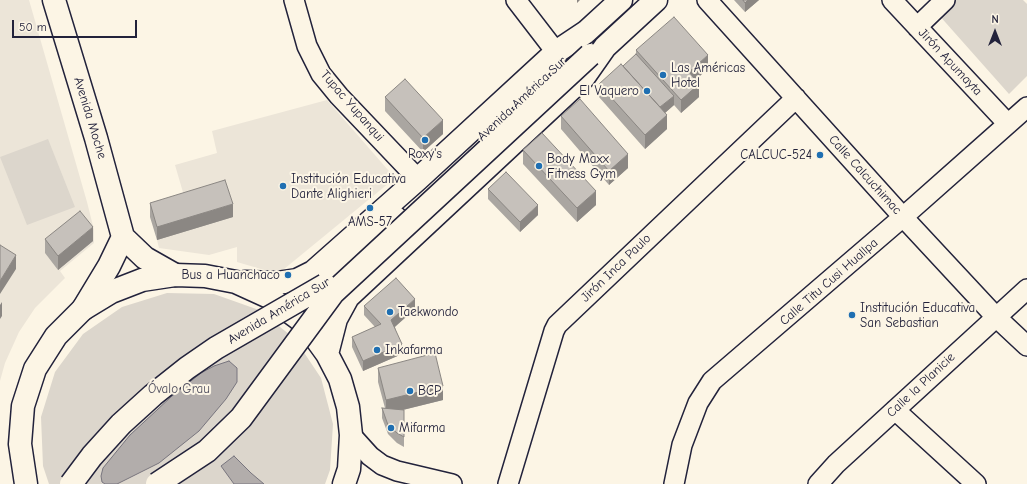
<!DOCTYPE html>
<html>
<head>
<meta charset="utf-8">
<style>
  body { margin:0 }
  #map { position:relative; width:1027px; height:484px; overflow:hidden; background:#fcf5e5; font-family:"Comic Neue",sans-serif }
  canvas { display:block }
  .north { position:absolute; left:975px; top:12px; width:40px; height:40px; -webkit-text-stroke:3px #fcf5e5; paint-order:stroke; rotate:0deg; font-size:11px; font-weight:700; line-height:16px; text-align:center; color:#22223b }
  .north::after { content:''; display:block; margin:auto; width:14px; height:18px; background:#22223b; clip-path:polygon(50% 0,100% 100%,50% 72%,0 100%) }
  .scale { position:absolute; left:12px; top:20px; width:125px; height:18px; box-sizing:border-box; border:2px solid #22223b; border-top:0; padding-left:5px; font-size:12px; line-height:14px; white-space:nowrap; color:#22223b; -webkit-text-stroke:3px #fcf5e5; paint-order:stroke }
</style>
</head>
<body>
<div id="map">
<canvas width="1027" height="484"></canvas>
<div class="north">N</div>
<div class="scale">50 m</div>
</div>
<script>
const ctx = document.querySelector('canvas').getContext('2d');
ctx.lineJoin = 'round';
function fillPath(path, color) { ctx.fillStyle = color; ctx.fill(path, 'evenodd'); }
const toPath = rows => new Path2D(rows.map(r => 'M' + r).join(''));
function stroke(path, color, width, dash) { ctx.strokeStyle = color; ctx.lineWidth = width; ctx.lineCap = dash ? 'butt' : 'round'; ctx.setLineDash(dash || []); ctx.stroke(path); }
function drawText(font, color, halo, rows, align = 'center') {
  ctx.font = font + ' "Comic Neue",sans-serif'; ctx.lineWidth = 4; ctx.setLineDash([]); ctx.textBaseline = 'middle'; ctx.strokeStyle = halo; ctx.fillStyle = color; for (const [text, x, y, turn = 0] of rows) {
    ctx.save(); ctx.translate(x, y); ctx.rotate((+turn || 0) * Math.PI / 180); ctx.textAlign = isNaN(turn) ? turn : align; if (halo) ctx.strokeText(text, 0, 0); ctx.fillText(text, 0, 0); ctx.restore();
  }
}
fillPath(toPath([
  [0,0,29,0,87,202,94,230,94,243,60,271,65,278,35,308,19,332,5,363,0,381],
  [327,100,395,178,278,274,237,262,237,247,209,255,159,248,157,240,233,217,187,206,175,165,217,153,212,131]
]), '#ece5d8');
fillPath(toPath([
  [953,0,1023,0,1027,4,1027,76,1009,94,938,14],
  [48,139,75,207,27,225,0,157],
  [167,293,214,294,259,310,295,339,321,378,333,424,330,470,325,484,49,484,43,466,41,417,55,372,83,334,122,307]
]), '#dcd6cc');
const water = toPath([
  [229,361,237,368,237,382,226,399,199,431,159,463,117,484,105,484,102,482,101,476,103,468,130,435,172,396,201,373,214,366,229,361],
  [234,456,251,473,264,484,234,484,221,466,234,456]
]);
fillPath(water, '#b2adab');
stroke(water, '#78757e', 1);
const street = toPath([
  [294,0,307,46,321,74,339,96,418,179],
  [516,0,556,52],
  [707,0,903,217,996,317,1027,346],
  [892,0,1008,124],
  [917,27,945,0],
  [895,410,976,484],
  [351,435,370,456,382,465,397,471,452,484],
  [508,484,554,331,557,325,796,98],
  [674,484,682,445,698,403,712,381,903,217,1027,107],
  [818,484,836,464,1027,289]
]);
const secondary = toPath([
  [54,0,96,138,123,237,145,258,175,275],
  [83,309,109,266,123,237]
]);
const primary = toPath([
  [245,282,277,283,297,280,313,272,418,179,556,52,586,32,621,0],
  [325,285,396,218],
  [327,354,336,319,348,297,584,77,605,47,656,0],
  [26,484,20,444,23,406,35,369,56,336,83,309,111,292,142,280,175,275,205,276,236,282,269,297,299,319,314,336,327,354,340,379,348,407,351,435,349,469,344,484]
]);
stroke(street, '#22223b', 22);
stroke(secondary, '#22223b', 25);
stroke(primary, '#22223b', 25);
stroke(street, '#fcf5e5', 19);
stroke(secondary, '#fcf5e5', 22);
stroke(primary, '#fcf5e5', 22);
const primaryBridge = toPath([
  [71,484,92,456,121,424,153,395,187,368,216,348,325,285],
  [157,484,207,451,241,418,333,293,590,55]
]);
stroke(primaryBridge, '#22223b', 25, []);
stroke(primaryBridge, '#fcf5e5', 22);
fillPath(toPath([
  [734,0,759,0,745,12],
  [636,50,708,68,696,80,699,97,681,113,674,105,665,113,667,129,645,149,599,97,599,84,623,66,636,54],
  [385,97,443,134,423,152,385,111],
  [561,116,628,168,609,185,561,129],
  [523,150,596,205,577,222,523,164],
  [488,189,538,215,520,232,488,199],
  [150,203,233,217,157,240,150,217],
  [45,239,93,241,58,270,45,253],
  [364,306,415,309,395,327,402,354,363,371,352,347,352,337,375,327,364,315],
  [378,368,443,400,403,410,404,410,404,447,397,443,388,434,382,418,382,408,385,408,378,382]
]), '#aaa6a1');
fillPath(toPath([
  [577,0,580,0,577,3],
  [748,0,759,0,745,12,745,3],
  [708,55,708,68,689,86,689,72],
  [699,84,699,97,681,113,681,100],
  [674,96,674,105,658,119,658,109],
  [667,115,667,129,645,149,645,135],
  [443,120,443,134,423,152,423,138],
  [628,154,628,168,609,185,609,171],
  [596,191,596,205,577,222,577,208],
  [233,204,233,217,157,240,157,227],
  [538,205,538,215,520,232,520,222],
  [93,227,93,241,58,270,58,256],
  [16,255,16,269,0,294,0,281],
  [415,299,415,309,391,330,391,320],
  [2,302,2,316,0,319,0,305],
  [402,344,402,354,363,371,363,361],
  [443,386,443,400,386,414,386,400]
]), '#8b8783');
const building = toPath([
  [743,0,748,0,745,3,743,0],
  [674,17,708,55,689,72,699,84,681,100,636,50,674,17],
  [636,54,674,96,660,107,623,66,636,54],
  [621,64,667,115,645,135,599,84,621,64],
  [405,79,443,120,423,138,385,97,405,79],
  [580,99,628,154,609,171,561,116,580,99],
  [542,133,596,191,577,208,523,150,542,133],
  [506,172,538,205,520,222,488,189,506,172],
  [225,180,233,204,157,227,150,203,225,180],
  [80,211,93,227,58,256,45,239,80,211],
  [0,245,16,255,0,281,0,245],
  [396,278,415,299,391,320,402,344,363,361,352,337,381,324,364,306,396,278],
  [435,353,443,386,386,400,378,368,435,353],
  [382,408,404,410,404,437,397,433,388,425,382,408]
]);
fillPath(building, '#c6c1bb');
stroke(building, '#8b8783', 1);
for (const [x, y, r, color] of [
  [663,75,4,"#1f6fb2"],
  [647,91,4,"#1f6fb2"],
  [425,140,4,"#1f6fb2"],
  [820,155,4,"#1f6fb2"],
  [539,166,4,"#1f6fb2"],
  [283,186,4,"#1f6fb2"],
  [370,208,4,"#1f6fb2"],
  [288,275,4,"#1f6fb2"],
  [390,312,4,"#1f6fb2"],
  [852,315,4,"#1f6fb2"],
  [377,350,4,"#1f6fb2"],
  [410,391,4,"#1f6fb2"],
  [391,428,4,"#1f6fb2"]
]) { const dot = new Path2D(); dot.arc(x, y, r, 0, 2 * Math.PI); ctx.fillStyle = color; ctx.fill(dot); stroke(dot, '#fcf5e5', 1.5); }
drawText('13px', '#22223b', '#fcf5e5', [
  ["Jirón Apumayta",950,62,47],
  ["Avenida América Sur",522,99,-43],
  ["Tupac Yupanqui",352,106,49],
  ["Avenida Moche",90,118,73],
  ["Calle Calcuchimac",865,175,48],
  ["Jirón Inca Paulo",616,268,-44],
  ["Calle Titu Cusi Huallpa",829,282,-41],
  ["Avenida América Sur",279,311,-31],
  ["Calle la Planicie",921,385,-43]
]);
drawText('13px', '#22223b', '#fcf5e5', [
  ["Las Américas",671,68],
  ["Hotel",671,83],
  ["El Vaquero",639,91,"right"],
  ["Roxy's",425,154,"center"],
  ["CALCUC-524",812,155,"right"],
  ["Body Maxx",547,159],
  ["Fitness Gym",547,174],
  ["Institución Educativa",291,179],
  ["Dante Alighieri",291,194],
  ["AMS-57",370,222,"center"],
  ["Bus a Huanchaco",280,275,"right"],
  ["Institución Educativa",860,308],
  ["San Sebastian",860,323],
  ["Taekwondo",398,312],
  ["Inkafarma",385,350],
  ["BCP",418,391],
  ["Mifarma",399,428]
], 'left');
drawText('13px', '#504f5f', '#fcf5e5', [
  ["Óvalo Grau",179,389]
]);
</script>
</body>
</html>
